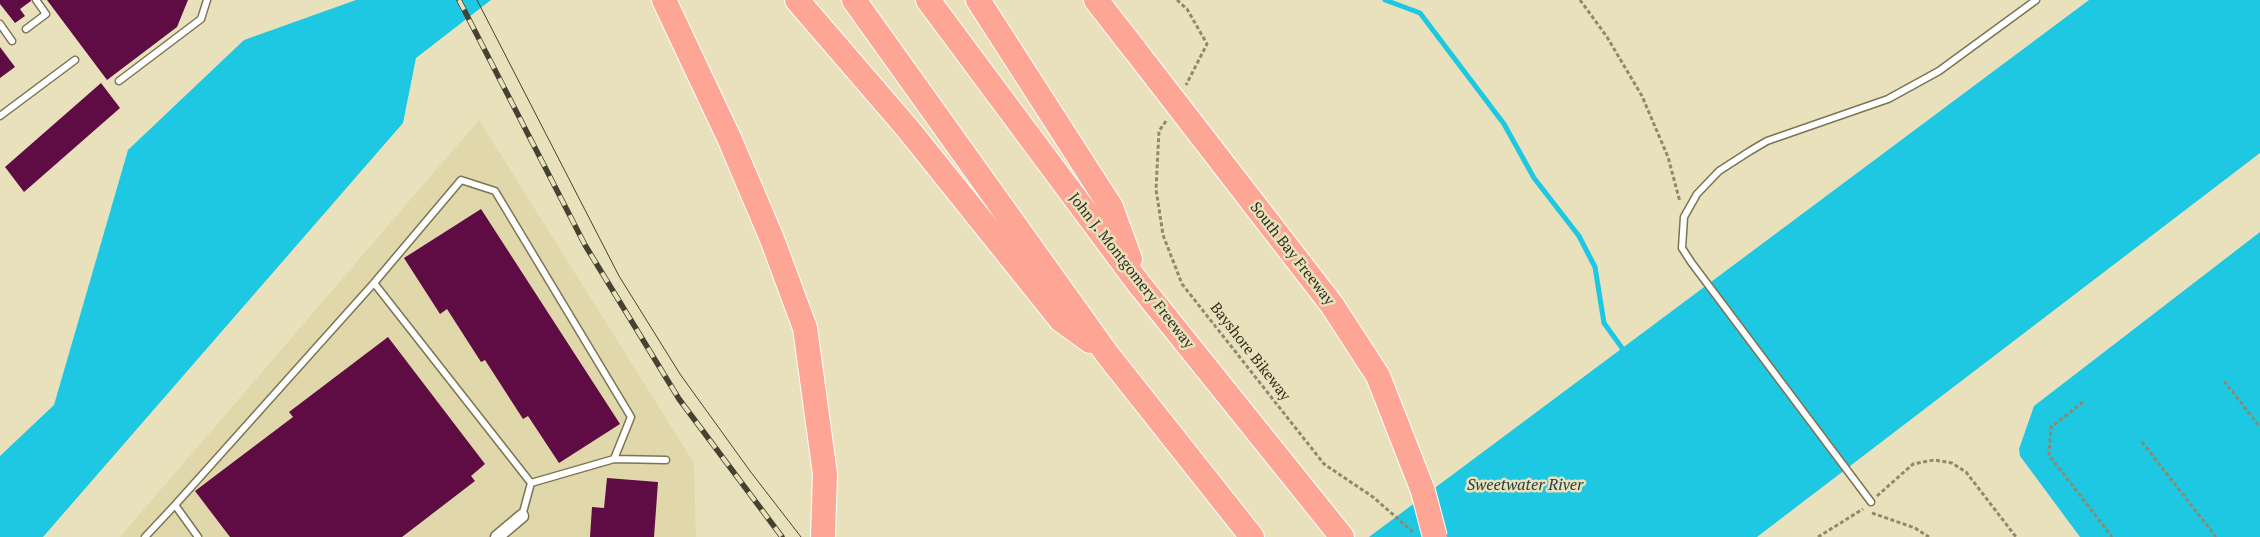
<!DOCTYPE html>
<html>
<head>
<meta charset="utf-8">
<style>
  body { margin:0 }
  canvas { display:block; background:#e9e1bc }
</style>
</head>
<body>
<canvas width="2260" height="537"></canvas>
<script>
const ctx = document.querySelector('canvas').getContext('2d');
ctx.lineJoin = 'round';
function fillPath(path, color) { ctx.fillStyle = color; ctx.fill(path, 'evenodd'); }
const toPath = rows => new Path2D(rows.map(r => 'M' + r).join(''));
function stroke(path, color, width, dash) { ctx.strokeStyle = color; ctx.lineWidth = width; ctx.lineCap = dash ? 'butt' : 'round'; ctx.setLineDash(dash || []); ctx.stroke(path); }
function drawText(font, color, halo, rows, align = 'center') {
  ctx.font = font + ' "PT Serif",serif'; ctx.lineWidth = 5; ctx.setLineDash([]); ctx.textBaseline = 'middle'; ctx.strokeStyle = halo; ctx.fillStyle = color; for (const [text, x, y, turn = 0] of rows) {
    ctx.save(); ctx.translate(x, y); ctx.rotate((+turn || 0) * Math.PI / 180); ctx.textAlign = isNaN(turn) ? turn : align; if (halo) ctx.strokeText(text, 0, 0); ctx.fillText(text, 0, 0); ctx.restore();
  }
}
fillPath(toPath([
  [479,120,694,463,696,537,120,537]
]), '#e0d7ab');
fillPath(toPath([
  [356,0,491,0,416,58,403,123,43,537,0,537,0,456,54,405,128,150,244,40],
  [2089,0,2260,0,2260,153,1757,537,1369,537],
  [2260,232,2260,537,2080,537,2020,456,2019,449,2034,406]
]), '#1fc8e2');
stroke(toPath([
  [1385,0,1420,13,1504,124,1534,178,1579,236,1595,267,1604,323,1622,348]
]), '#1fc8e2', 5);
fillPath(toPath([
  [0,0,31,0,31,1,20,9,25,16,15,23,0,4],
  [47,0,188,0,177,27,107,80],
  [0,47,15,67,0,78],
  [101,83,120,108,24,192,5,167],
  [481,209,620,424,559,463,528,416,523,419,485,360,481,362,447,309,440,314,404,258],
  [388,337,485,464,471,476,475,481,402,537,230,537,195,491,293,417,289,412],
  [607,478,658,482,654,537,590,537,592,507,604,508]
]), '#5f0b44');
const service = toPath([
  [0,24,12,41],
  [26,29,46,14,36,0],
  [119,81,201,19,207,0],
  [0,116,75,60],
  [374,283,461,180,495,191,631,417,614,459,531,483],
  [614,459,666,460],
  [1871,502,1691,262,1682,248,1684,217,1697,194,1719,171,1750,151,1767,141,1888,99,1939,71,2036,0],
  [145,537,175,505],
  [198,537,175,505,374,283,531,483,522,516]
]);
const minor = toPath([
  [497,537,522,516]
]);
const motorway = toPath([
  [664,0,730,140,772,239,805,328,825,474,823,537],
  [797,0,908,129,1061,320,1090,341],
  [854,0,1107,354,1252,537],
  [928,0,1139,284,1342,537],
  [978,0,1111,207,1130,259],
  [1096,0,1135,50]
]);
stroke(service, '#7b7553', 9);
stroke(minor, '#7b7553', 15);
stroke(motorway, '#fff', 26);
stroke(toPath([
  [1177,0,1187,9,1207,44,1186,85],
  [1580,0,1607,37,1642,96,1668,157,1680,202],
  [1166,121,1159,131,1156,189,1163,235,1182,284,1324,464,1373,497,1413,532],
  [2224,381,2260,427],
  [2083,402,2051,427,2049,455,2112,537],
  [2142,442,2216,537],
  [1877,496,1913,464,1934,460,1952,463,1966,472,2016,537],
  [1872,513,1915,528,1929,537],
  [1818,537,1863,509]
]), '#8e896f', 3, [4, 2.5]);
stroke(service, '#fff', 6);
stroke(minor, '#fff', 12);
stroke(motorway, '#fda695', 24);
stroke(toPath([
  [477,0,619,276,680,374,750,471,801,537]
]), '#464231', 1);
const rail = toPath([
  [459,0,585,245,679,399,782,537]
]);
stroke(rail, '#464231', 5.5);
stroke(rail, '#e9e1bc', 4, [11]);
const motorwayBridge = toPath([
  [1135,50,1332,305,1378,376,1423,491,1435,537]
]);
stroke(motorwayBridge, '#fff', 26, []);
stroke(motorwayBridge, '#fda695', 24);
drawText('15px', '#312e1f', '#e9e1bc', [
  ["South Bay Freeway",1292,254,52],
  ["John J. Montgomery Freeway",1131,271,52],
  ["Bayshore Bikeway",1250,352,52]
]);
drawText('italic 16px', '#273f44', '#e9e1bc', [
  ["Sweetwater River",1525,485]
]);
</script>
</body>
</html>
